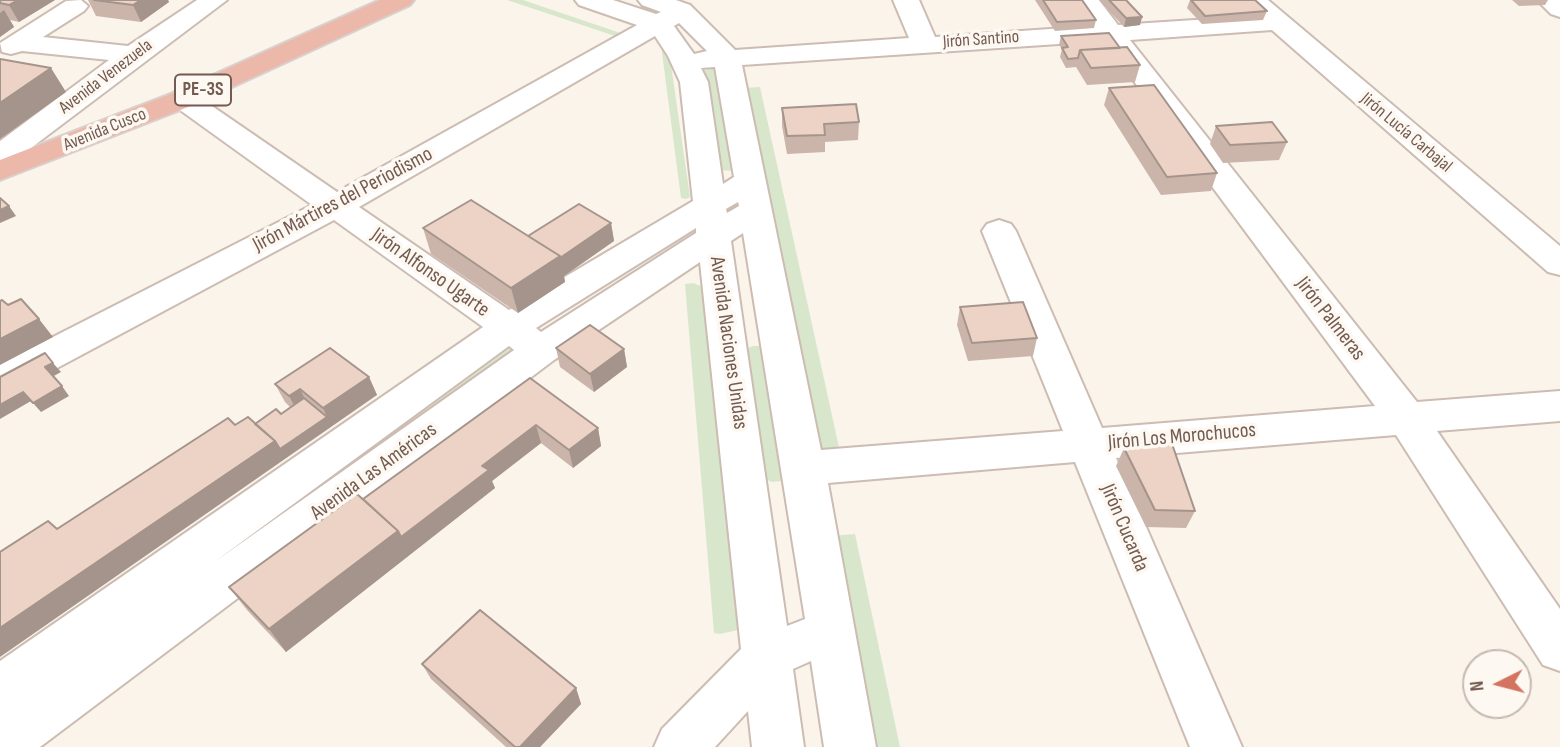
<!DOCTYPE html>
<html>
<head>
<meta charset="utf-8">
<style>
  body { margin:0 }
  #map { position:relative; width:1560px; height:747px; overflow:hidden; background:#faf4eb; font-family:"Sofia Sans Condensed",sans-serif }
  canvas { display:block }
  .north { position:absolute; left:1462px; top:649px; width:70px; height:70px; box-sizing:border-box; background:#fdf8f1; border:2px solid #c6b9b1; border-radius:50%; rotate:264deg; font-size:19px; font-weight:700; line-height:28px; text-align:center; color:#735b51 }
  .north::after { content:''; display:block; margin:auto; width:24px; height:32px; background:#d47460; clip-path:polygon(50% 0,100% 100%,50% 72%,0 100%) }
</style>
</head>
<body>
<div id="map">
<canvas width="1560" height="747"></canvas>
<div class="north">N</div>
</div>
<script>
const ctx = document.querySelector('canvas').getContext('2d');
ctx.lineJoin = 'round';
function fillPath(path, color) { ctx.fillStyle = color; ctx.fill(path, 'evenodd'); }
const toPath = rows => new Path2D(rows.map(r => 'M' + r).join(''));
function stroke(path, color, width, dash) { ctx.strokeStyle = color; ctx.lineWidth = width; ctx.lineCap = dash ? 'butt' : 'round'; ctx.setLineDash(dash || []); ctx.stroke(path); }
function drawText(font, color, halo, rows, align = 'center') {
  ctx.font = font + ' "Sofia Sans Condensed",sans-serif'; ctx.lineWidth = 7; ctx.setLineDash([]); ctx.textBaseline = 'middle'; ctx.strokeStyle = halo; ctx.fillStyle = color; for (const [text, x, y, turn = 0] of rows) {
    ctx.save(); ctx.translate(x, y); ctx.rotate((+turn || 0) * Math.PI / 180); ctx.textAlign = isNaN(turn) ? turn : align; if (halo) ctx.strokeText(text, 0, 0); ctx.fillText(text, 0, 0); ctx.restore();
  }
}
fillPath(toPath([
  [507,0,523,0,635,38,630,41],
  [668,44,690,197,686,199,681,198,661,45],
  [713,68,720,69,735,171,718,170,703,71],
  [760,87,842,461,819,463,744,88],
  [693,283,703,287,738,630,720,634,714,633,685,284],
  [512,343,519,347,416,421,408,417],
  [753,346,763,346,785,480,781,481,772,482,761,477,746,349],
  [855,534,900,747,871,747,831,536]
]), '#d8e7cb');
const minor = toPath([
  [81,0,88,6,84,11,43,37,128,46,197,0,227,0,11,163,0,165,0,141,109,60,22,51,11,54,2,52,0,43,66,1,81,0],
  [575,0,613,0,656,14,661,12,642,5,638,0,676,0,690,5,735,50,909,38,893,0,919,0,935,37,1093,26,1073,0,1099,0,1118,25,1256,16,1246,5,1250,0,1268,0,1560,246,1560,275,1548,272,1272,30,1130,40,1417,402,1560,391,1560,421,1437,431,1560,609,1560,671,1543,665,1396,435,1116,458,1242,747,1190,747,1075,462,828,483,876,747,824,747,811,661,793,669,804,747,752,747,748,711,715,747,654,747,662,729,741,649,700,262,554,360,40,747,0,747,0,661,483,327,334,220,14,391,0,395,0,364,312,205,173,105,169,99,173,93,183,90,193,93,337,192,637,25,579,5,575,0],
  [679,23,707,51,694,54,674,26,679,23],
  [655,36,668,56,680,82,693,201,509,310,359,207,655,36],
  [1104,41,1375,406,1102,428,1016,231,1011,224,999,220,987,224,982,231,1063,431,821,450,742,65,1104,41],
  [715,67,734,177,723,184,708,82,701,68,715,67],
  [738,202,739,206,727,213,726,209,738,202],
  [696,228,696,233,541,332,536,328,696,228],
  [743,233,805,619,787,626,731,241,743,233],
  [509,346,514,350,213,563,509,346],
  [1537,0,1560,0,1560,17,1551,14,1537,0]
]);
const highway = toPath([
  [380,0,414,0,410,5,193,105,0,180,0,160,173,93,380,0]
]);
stroke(minor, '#ccbcb2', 4);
stroke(highway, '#d8d1ce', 4);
fillPath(minor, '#fff');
fillPath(highway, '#ecb8aa');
fillPath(toPath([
  [0,0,55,0,19,22,10,20,14,27,0,37],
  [88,0,168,0,169,2,141,22,96,16],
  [1035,0,1082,0,1096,20,1094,28,1055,31],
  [1094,0,1126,0,1142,17,1140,25,1124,27,1099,0],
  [1190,0,1267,11,1263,20,1202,24,1187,8],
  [1512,0,1548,0,1545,5,1519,6],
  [1061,36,1120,48,1140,65,1135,82,1087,85,1076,67,1066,68,1060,57,1062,49,1059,45],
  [1109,88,1217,173,1211,191,1161,195,1104,105],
  [782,108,859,122,858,140,825,142,825,152,787,154,782,126],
  [1216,126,1287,142,1279,160,1223,163,1210,144],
  [611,223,614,241,564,276,565,282,518,313,431,254,423,228,528,236],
  [960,307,1037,338,1033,356,968,361,957,325],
  [556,348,624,349,627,367,594,392,560,367],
  [369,377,377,395,57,529,235,425,255,424,281,414,290,407,285,402,275,384],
  [530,378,598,428,601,446,573,468,541,443,492,481,495,488,286,652,247,610,229,587,363,499],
  [1124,448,1195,511,1186,528,1146,527,1116,466],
  [422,664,576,688,581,704,540,747,506,747,431,679]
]), '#cbb5aa');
fillPath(toPath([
  [18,0,55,0,19,22,9,5],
  [141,0,168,0,169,2,141,22,133,5],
  [4,10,14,27,0,37,0,13],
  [1142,17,1140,25,1124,27,1126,18],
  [51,68,66,92,0,139,0,103],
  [9,206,16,216,0,223,0,210],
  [611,223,614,241,564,276,565,282,518,313,511,288],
  [39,319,53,337,0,365,0,339],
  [624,349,627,367,594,392,590,374],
  [53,363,61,372,52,377,45,367],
  [369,377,377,395,0,657,0,628,275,441,327,417,323,408],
  [62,386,69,396,41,412,33,403],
  [300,389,309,407,299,414,289,396],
  [23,392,31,401,0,419,0,405],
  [536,425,541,443,492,481,495,488,286,652,269,629],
  [598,428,601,446,573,468,569,450],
  [576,688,581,704,540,747,520,747]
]), '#a5948b');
const building = toPath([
  [0,0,18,0,9,5,0,3,0,0],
  [94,0,141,0,133,5,94,0],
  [1043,0,1082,0,1096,20,1057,22,1043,0],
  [1109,0,1126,0,1142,17,1126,18,1109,0],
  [1191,0,1255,0,1267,11,1205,16,1191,0],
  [1109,33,1120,48,1080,50,1078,58,1068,59,1062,48,1068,47,1061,36,1109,33],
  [1127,47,1140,65,1091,68,1080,50,1127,47],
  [0,59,51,68,0,103,0,59],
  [1154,85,1217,173,1167,177,1109,88,1154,85],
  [856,104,859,122,824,124,825,135,787,136,782,108,856,104],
  [1272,122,1287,142,1230,145,1216,126,1272,122],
  [0,198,9,206,0,210,0,198],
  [471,200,560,256,511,288,423,228,471,200],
  [579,204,611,223,560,258,560,256,528,236,579,204],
  [21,299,39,319,0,339,0,301,2,300,8,305,21,299],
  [1023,302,1037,338,972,343,960,307,1023,302],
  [590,325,624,349,590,374,556,348,590,325],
  [330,348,369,377,323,408,300,389,289,396,275,384,330,348],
  [45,353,53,363,45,367,62,386,33,403,23,392,0,405,0,377,45,353],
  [530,378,598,428,569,450,536,425,482,466,489,470,401,537,398,531,363,499,530,378],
  [304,398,327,417,280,449,275,441,255,424,276,409,281,414,304,398],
  [248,417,275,441,0,628,0,552,48,521,57,529,228,418,235,425,248,417],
  [1169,435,1195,511,1155,510,1124,448,1169,435],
  [357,494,398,531,269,629,229,587,357,494],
  [480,610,576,688,520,747,515,747,422,664,480,610]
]);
fillPath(building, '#ecd3c6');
stroke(building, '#a5948b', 2);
drawText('18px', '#735b51', '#fdf8f1', [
  ["Jirón Santino",981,40,-4],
  ["Avenida Venezuela",106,77,-37],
  ["Avenida Cusco",105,130,-22],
  ["Jirón Lucía Carbajal",1406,133,40]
]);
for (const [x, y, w] of [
  [203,90,56]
]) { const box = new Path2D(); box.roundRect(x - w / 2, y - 15.5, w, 31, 5); ctx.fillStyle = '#fdf8f1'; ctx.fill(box); stroke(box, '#735b51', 2); }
drawText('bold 19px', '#735b51', null, [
  ["PE-3S",203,90]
]);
drawText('21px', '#735b51', '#fdf8f1', [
  ["Jirón Mártires del Periodismo",343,200,-28],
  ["Jirón Alfonso Ugarte",430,273,35],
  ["Jirón Palmeras",1330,319,52],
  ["Avenida Naciones Unidas",728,343,82],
  ["Jirón Los Morochucos",1182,437,-5],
  ["Avenida Las Américas",374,472,-36],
  ["Jirón Cucarda",1124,528,67]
]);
</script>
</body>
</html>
